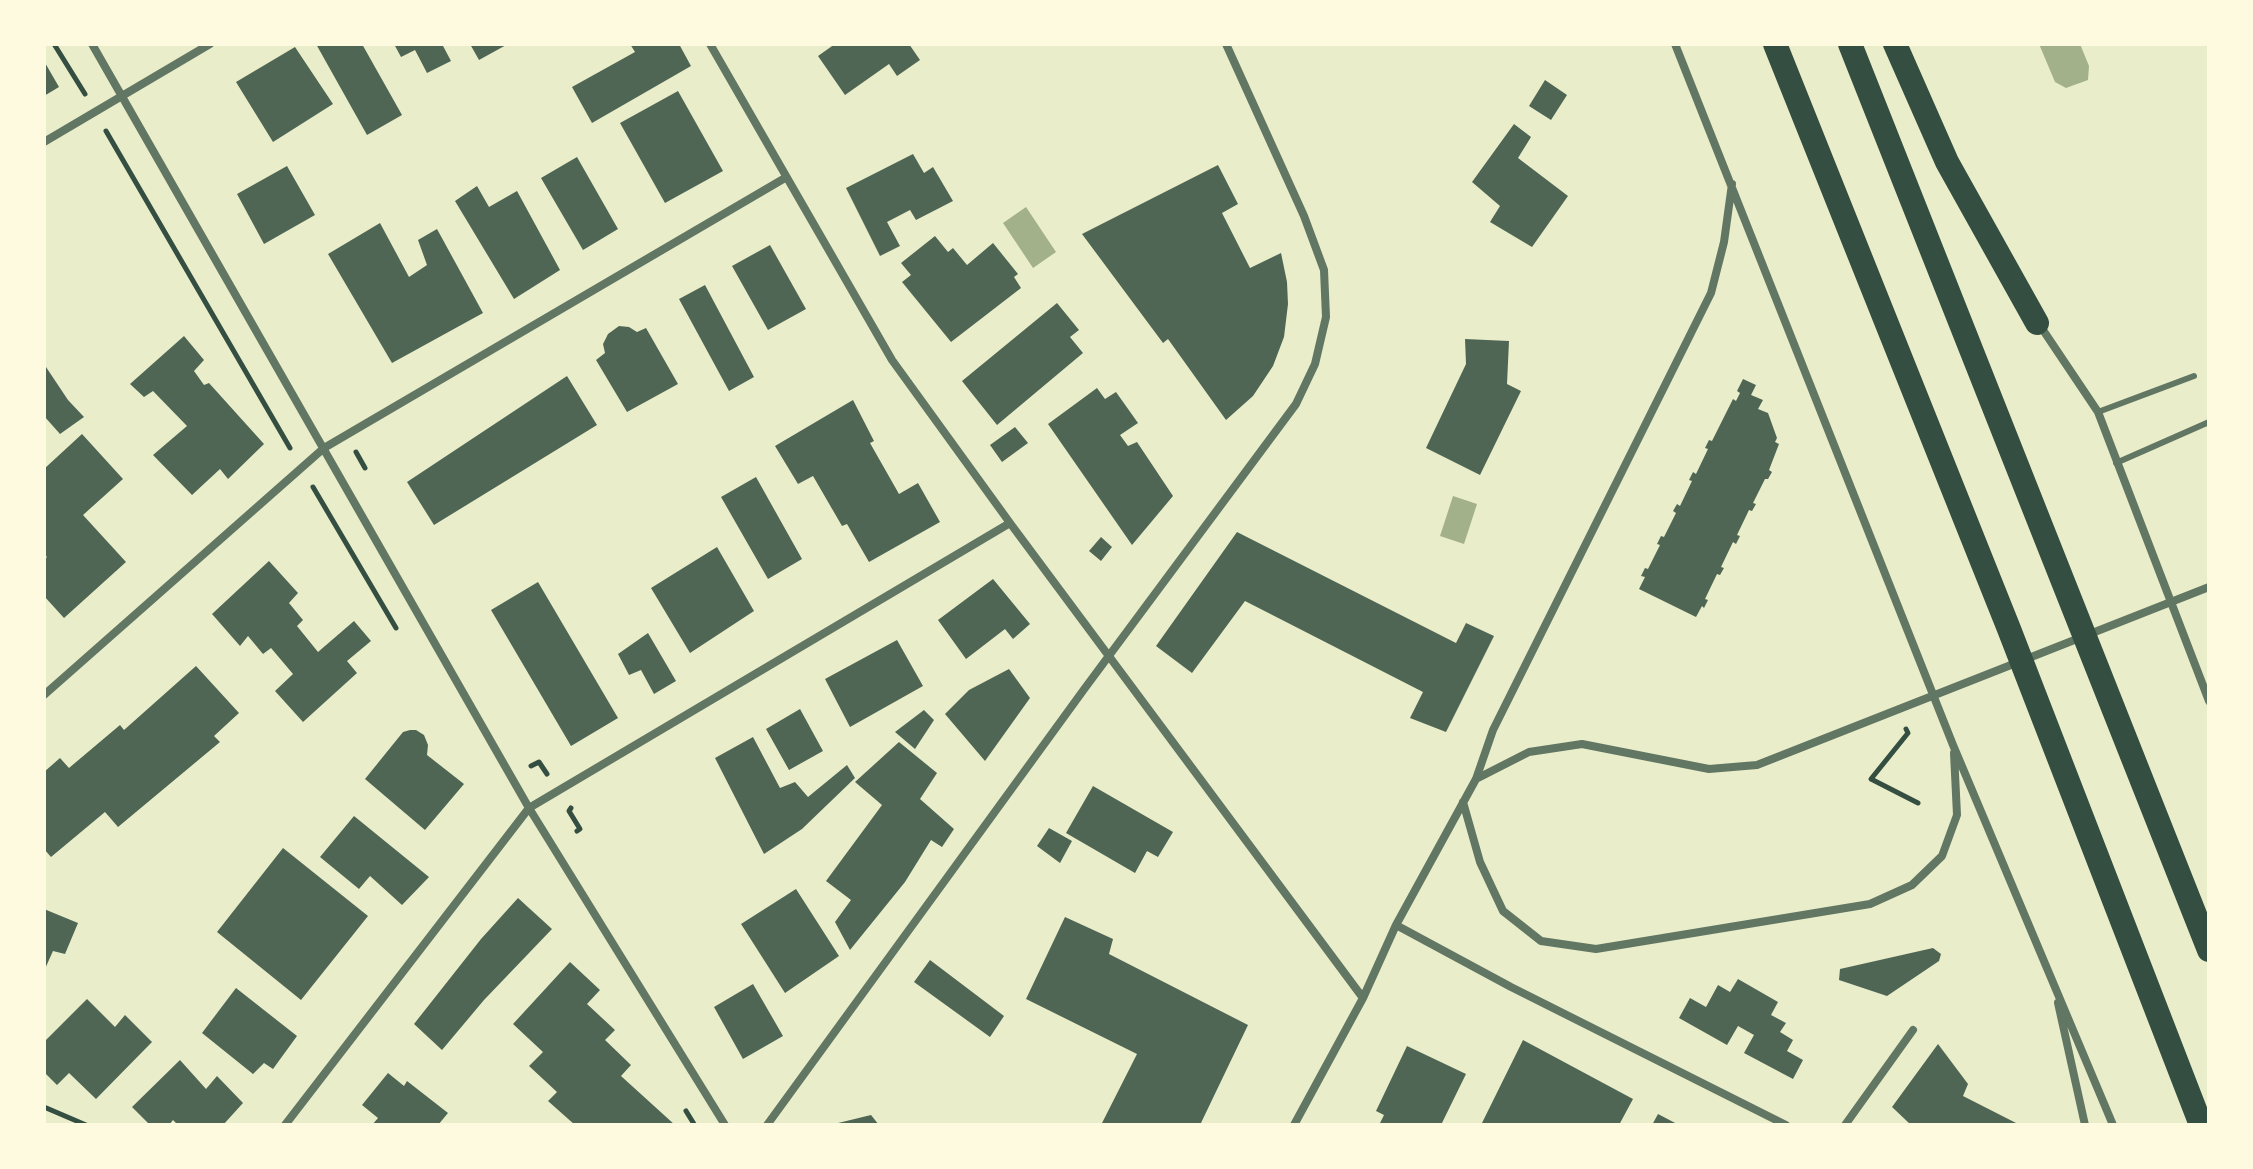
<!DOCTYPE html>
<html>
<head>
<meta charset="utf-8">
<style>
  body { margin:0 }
  #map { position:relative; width:2253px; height:1169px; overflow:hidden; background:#e9edc9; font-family:Figtree,sans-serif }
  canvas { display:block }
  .frame { position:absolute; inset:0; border:46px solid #fefae0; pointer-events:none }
</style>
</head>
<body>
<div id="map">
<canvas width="2253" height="1169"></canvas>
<div class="frame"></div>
</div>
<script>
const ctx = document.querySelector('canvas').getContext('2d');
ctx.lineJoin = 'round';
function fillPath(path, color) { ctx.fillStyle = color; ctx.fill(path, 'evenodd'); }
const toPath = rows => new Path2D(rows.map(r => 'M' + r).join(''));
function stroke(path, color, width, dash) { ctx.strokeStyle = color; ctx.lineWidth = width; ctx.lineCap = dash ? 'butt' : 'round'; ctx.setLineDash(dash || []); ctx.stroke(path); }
fillPath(toPath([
  [2039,44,2080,44,2089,66,2088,80,2066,88,2055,82],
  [1026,207,1056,252,1033,268,1003,223],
  [1453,496,1477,504,1464,544,1440,536]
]), '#a3b18a');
fillPath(toPath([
  [316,44,362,44,402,115,367,135],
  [394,44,442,44,451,61,427,73,415,50,401,57],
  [470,44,508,44,479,60],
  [630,44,679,44,691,66,592,123,572,87,635,52],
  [835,44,909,44,920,60,897,76,889,64,845,95,818,56],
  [295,47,333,104,273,142,236,82],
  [44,61,59,87,44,96],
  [1545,80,1567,95,1551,120,1529,106],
  [678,91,723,171,665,203,620,123],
  [1514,124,1531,137,1518,158,1568,196,1532,247,1490,222,1500,206,1472,182],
  [913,154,924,173,933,167,953,201,916,220,910,210,887,222,900,246,880,256,846,188],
  [577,157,618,229,583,250,541,178],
  [1218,165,1238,204,1222,213,1250,268,1281,253,1287,282,1288,304,1284,337,1273,366,1253,396,1226,420,1168,339,1163,343,1082,234],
  [287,166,315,215,264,244,237,194],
  [477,186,489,207,517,191,560,270,514,299,455,201],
  [380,223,409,277,427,265,418,240,437,229,483,313,392,363,328,254],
  [935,236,948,252,953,248,967,265,993,243,1018,274,1014,277,1021,288,951,342,902,282,911,275,901,263],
  [770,245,806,309,768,330,732,266],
  [705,285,754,377,729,391,679,299],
  [1057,303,1079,330,1070,337,1083,353,997,425,962,381],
  [619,326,629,327,637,332,646,328,678,384,627,412,596,360,605,353,603,344,608,334],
  [184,336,204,360,194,371,204,385,209,383,264,444,228,479,220,469,192,495,153,455,187,426,153,391,144,397,130,384],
  [1465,339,1509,341,1507,384,1521,391,1480,475,1426,448,1466,364],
  [44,364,68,400,84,417,60,434,44,416],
  [567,376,597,425,434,525,407,482],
  [1743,379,1756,385,1751,395,1763,400,1758,409,1768,413,1777,438,1775,442,1779,444,1769,470,1772,472,1768,479,1765,479,1753,503,1756,504,1752,511,1749,510,1737,535,1740,536,1736,544,1733,542,1721,567,1724,568,1720,575,1717,574,1705,599,1708,600,1704,608,1702,606,1696,617,1639,589,1645,577,1641,576,1645,568,1648,569,1660,545,1657,544,1661,536,1664,537,1676,513,1673,511,1677,504,1680,506,1692,481,1689,480,1693,472,1696,474,1708,449,1705,448,1709,440,1712,441,1733,399,1736,401,1740,393,1737,391],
  [1097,388,1105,399,1116,392,1138,423,1120,435,1128,446,1137,442,1173,496,1132,545,1048,424],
  [853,400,874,441,870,443,899,494,918,483,940,522,869,562,847,524,842,526,813,476,798,484,775,446],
  [1015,427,1028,443,1002,462,990,445],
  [82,434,123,479,83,515,126,562,64,618,44,596,44,560,47,557,44,554,44,477,46,475,44,469],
  [756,477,802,559,768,579,721,497],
  [1237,532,1456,643,1466,623,1494,636,1446,732,1410,718,1423,692,1245,601,1192,673,1156,646],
  [1101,537,1112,547,1101,561,1089,551],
  [717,547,754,611,690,653,651,588],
  [269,561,298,593,289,603,303,620,297,626,318,652,354,621,371,641,347,661,357,673,303,722,275,691,293,674,271,648,263,654,248,636,240,646,212,614],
  [993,579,1030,624,1013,639,1005,629,966,659,938,620],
  [538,582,618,718,571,746,491,610],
  [648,633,676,681,654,694,641,670,629,675,618,654],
  [897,640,923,686,850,727,825,679],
  [196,666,239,713,214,736,220,742,118,827,105,812,51,857,44,849,44,772,60,758,69,768,120,725,124,730],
  [1009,669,1030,698,985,761,945,714,969,690],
  [800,709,823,751,789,770,766,729],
  [924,710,934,720,915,749,895,732],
  [410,730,416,730,424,735,428,745,427,755,464,784,425,830,365,779,403,732],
  [753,737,780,788,795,782,808,797,847,765,855,778,802,829,764,854,715,758],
  [899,742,937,773,920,799,954,829,942,847,931,840,905,882,850,950,835,922,851,900,826,881,882,805,855,782],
  [1093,786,1173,832,1158,857,1147,851,1135,873,1066,833],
  [354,816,429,877,402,905,370,876,359,889,320,857],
  [1049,828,1072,841,1060,863,1037,846],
  [283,848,368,916,301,1000,217,932],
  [796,889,839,956,785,993,741,924],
  [518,898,552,929,484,1000,442,1050,414,1024,481,939],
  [44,909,78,923,65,954,53,951,44,971],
  [1065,917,1113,939,1109,954,1248,1025,1200,1125,1101,1125,1137,1054,1026,999],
  [1933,948,1941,954,1939,961,1887,996,1839,980,1840,969],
  [930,960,1004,1016,990,1037,914,982],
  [570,962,600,990,587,1004,615,1030,605,1040,631,1065,621,1076,675,1125,575,1125,548,1101,557,1092,529,1066,543,1052,513,1024],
  [1738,979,1778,1002,1771,1015,1786,1023,1780,1032,1793,1040,1787,1051,1803,1060,1793,1079,1744,1053,1754,1035,1738,1026,1727,1045,1679,1018,1690,998,1706,1007,1718,985,1730,992],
  [753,984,783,1036,743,1059,714,1007],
  [236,988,297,1036,273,1069,264,1063,253,1074,202,1033],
  [87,999,115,1027,125,1015,152,1042,96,1099,69,1073,57,1085,44,1072,44,1042],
  [1523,1040,1633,1099,1619,1125,1481,1125],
  [1938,1044,1968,1084,1963,1096,2020,1125,1911,1125,1892,1107],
  [1407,1046,1466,1074,1441,1125,1379,1125,1384,1115,1376,1111],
  [180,1060,206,1089,217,1076,243,1103,223,1125,178,1125,173,1120,169,1125,150,1125,132,1107],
  [388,1073,404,1086,407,1081,448,1113,438,1125,372,1125,378,1118,362,1105],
  [1658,1114,1679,1125,1652,1125],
  [871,1115,879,1125,834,1125,834,1124]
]), '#4f6655');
stroke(toPath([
  [54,44,85,94],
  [106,131,290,448],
  [356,452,365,468],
  [313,487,396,628],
  [1906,729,1908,733,1871,779,1918,803],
  [531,766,539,762,547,774],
  [571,808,569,811,580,829,577,831],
  [44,1107,86,1125],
  [686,1111,694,1124]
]), '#344e41', 5);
stroke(toPath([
  [2098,412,2194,376],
  [2116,463,2209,422]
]), '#617663', 6);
stroke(toPath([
  [92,44,529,808,725,1125],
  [710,44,892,360,1010,523,1363,998],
  [1675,44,1953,745,2113,1125],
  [44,142,210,44],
  [2039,324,2098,412,2209,701],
  [44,695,324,448,785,178],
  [1476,779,1529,752,1582,744,1709,769,1757,765,2209,587],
  [1463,802,1480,862,1503,911,1541,941,1596,949,1870,904,1912,885,1942,856,1957,815,1954,753],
  [1396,925,1511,987,1786,1125],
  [2058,1003,2085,1125],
  [285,1125,529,808,1010,523],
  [767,1125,1085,688,1296,404,1315,364,1326,317,1324,270,1304,216,1226,44],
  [1294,1125,1363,998,1396,925,1476,779,1493,730,1711,293,1724,242,1732,184],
  [1845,1125,1913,1030]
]), '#617663', 8);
stroke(toPath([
  [1775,44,2009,629,2201,1125],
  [1850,44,2209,950],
  [1895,44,1947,162,2037,323]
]), '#344e41', 24);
</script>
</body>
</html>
